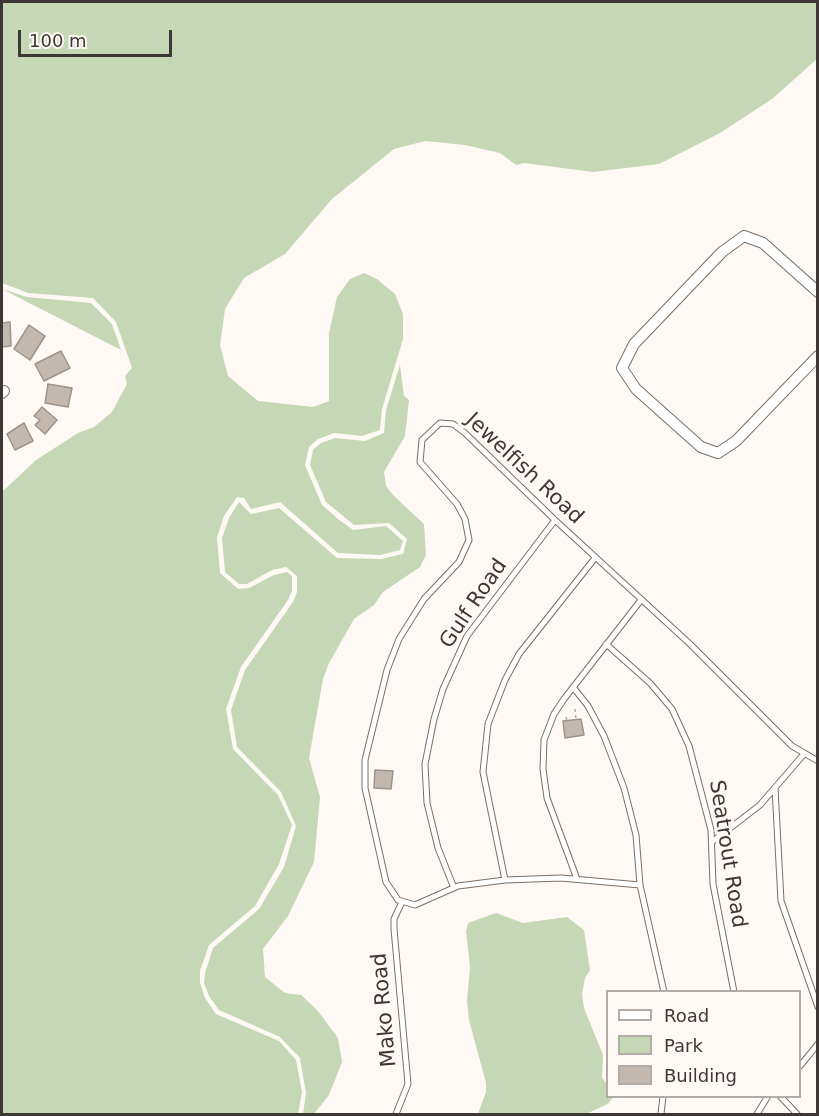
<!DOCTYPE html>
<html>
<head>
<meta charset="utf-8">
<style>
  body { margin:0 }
  #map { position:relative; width:819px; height:1116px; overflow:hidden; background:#fef9f5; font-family:"DejaVu Sans",sans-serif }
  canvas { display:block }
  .frame { position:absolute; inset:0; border:3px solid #3d3835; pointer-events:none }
  .legend { position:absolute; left:606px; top:990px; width:195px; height:108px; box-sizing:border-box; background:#fef9f5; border:2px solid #b1aca8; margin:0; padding:8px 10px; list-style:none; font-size:18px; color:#3d3835 }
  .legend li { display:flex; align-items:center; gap:12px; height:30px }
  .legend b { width:30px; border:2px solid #b1aca8 }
  .scale { position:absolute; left:18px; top:30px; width:154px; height:27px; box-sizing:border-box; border:3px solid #3d3835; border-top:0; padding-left:8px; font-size:18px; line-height:21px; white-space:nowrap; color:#3d3835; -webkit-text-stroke:4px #fef9f5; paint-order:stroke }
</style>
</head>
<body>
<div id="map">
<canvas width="819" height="1116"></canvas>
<div class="frame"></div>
<ul class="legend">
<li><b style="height:8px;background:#fff"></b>Road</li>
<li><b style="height:16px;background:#c5d7b5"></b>Park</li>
<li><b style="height:16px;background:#c2b8af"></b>Building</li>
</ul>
<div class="scale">100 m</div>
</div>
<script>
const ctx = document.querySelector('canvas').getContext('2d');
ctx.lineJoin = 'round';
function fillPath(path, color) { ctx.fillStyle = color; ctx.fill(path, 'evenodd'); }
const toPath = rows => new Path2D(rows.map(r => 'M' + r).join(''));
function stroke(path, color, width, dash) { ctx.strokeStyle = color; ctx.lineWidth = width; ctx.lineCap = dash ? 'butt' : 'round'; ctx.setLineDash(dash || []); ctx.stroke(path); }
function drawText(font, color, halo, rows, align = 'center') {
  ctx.font = font + ' "DejaVu Sans",sans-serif'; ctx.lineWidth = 6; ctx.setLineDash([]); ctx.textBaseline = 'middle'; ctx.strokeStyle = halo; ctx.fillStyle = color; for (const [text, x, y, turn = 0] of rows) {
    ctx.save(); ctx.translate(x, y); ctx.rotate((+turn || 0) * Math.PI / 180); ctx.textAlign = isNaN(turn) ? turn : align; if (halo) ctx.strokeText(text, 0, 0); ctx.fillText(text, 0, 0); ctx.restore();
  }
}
fillPath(toPath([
  [2,2,817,2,817,59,772,99,720,133,659,164,593,172,524,163,516,165,500,153,465,145,425,141,394,149,332,199,285,254,244,278,225,309,220,345,228,376,258,401,313,407,329,401,329,333,337,297,350,279,364,273,377,279,395,294,403,314,403,339,382,409,380,430,362,436,334,433,318,439,309,447,305,465,322,505,338,519,353,530,386,526,403,541,400,550,380,555,338,553,280,502,251,509,244,498,237,497,224,516,217,537,220,573,238,589,249,588,274,575,287,572,292,576,292,591,288,600,241,667,226,709,233,749,278,795,292,825,279,864,255,906,209,945,200,971,200,983,205,998,216,1014,279,1041,296,1060,302,1092,298,1114,2,1114,2,492,36,460,78,433,94,427,112,412,127,384,125,376,132,368,116,322,93,298,28,293,2,283],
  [2,289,27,297,91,303,112,324,121,350],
  [400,365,404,396,409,400,405,436,384,472,386,486,394,496,424,524,426,555,420,567,383,592,374,605,354,619,329,663,323,679,309,758,320,797,314,862,288,916,263,949,265,977,285,993,301,995,318,1011,338,1038,342,1062,329,1095,314,1114,303,1114,306,1093,300,1058,280,1037,219,1010,209,996,204,983,205,973,213,948,259,909,284,867,296,826,281,792,237,747,231,710,245,670,293,602,297,592,297,576,286,567,272,570,247,584,239,584,225,572,222,538,229,518,239,502,251,514,279,508,337,558,381,559,403,554,407,539,389,523,354,525,326,502,310,465,313,450,321,443,335,438,365,441,384,433,386,410],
  [496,913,523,923,567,917,584,930,590,970,585,978,582,994,584,1008,603,1055,602,1078,607,1084,608,1096,613,1097,608,1104,586,1114,478,1114,486,1092,486,1083,469,1020,467,1001,470,967,466,931,468,923]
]), '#c5d7b5');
const building = toPath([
  [10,322,11,346,2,347,2,323,10,322],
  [29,325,45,336,30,360,14,349,29,325],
  [61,351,70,368,44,381,35,364,61,351],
  [48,384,72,388,68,407,45,403,48,384],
  [42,407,57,420,45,434,35,425,40,420,34,416,42,407],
  [24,423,33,441,15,450,7,434,24,423],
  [581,719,584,735,565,738,563,721,581,719],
  [375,770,393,771,391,789,374,788,375,770]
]);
fillPath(building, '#c2b8af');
stroke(building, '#9d938a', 1.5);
const service = toPath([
  [606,644,650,683,672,709,689,746,711,830,713,884,734,992],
  [573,687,588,706,604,736,624,788,636,835,640,885],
  [775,788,781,901,818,1007],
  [712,842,760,805,804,754],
  [577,879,547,798,543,769,544,740,554,714,564,699,641,600],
  [505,880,483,772,488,724,505,680,519,654,595,558],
  [454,888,438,848,427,803,425,764,434,719,443,689,467,636,555,520],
  [664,992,640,885,561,878,505,880,458,886,415,905,398,900,386,882,365,788,365,760,387,670,399,639,424,599,459,562,469,540,465,519,457,504,420,462,422,440,440,423,453,424,465,433,555,520,690,644,792,746,818,761],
  [800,1066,818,1044],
  [780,1096,797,1114],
  [396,1114,408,1084,394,929,394,919,402,902],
  [661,1114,663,1096],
  [757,1114,768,1096]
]);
const minor = toPath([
  [818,292,763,243,744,236,722,252,634,344,622,368,636,389,701,447,718,453,736,441,818,356],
  [2,393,4,391]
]);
stroke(service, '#797067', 7);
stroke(minor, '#797067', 12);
stroke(toPath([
  [575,709,576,719],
  [566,717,567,721]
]), '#b2adaa', 1.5, [3, 3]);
stroke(service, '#fff', 5);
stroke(minor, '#fff', 10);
drawText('21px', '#3d3835', '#fef9f5', [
  ["Jewelfish Road",524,469,43],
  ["Gulf Road",474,604,-56],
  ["Seatrout Road",727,854,81],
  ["Mako Road",385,1010,-95]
]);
</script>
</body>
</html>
